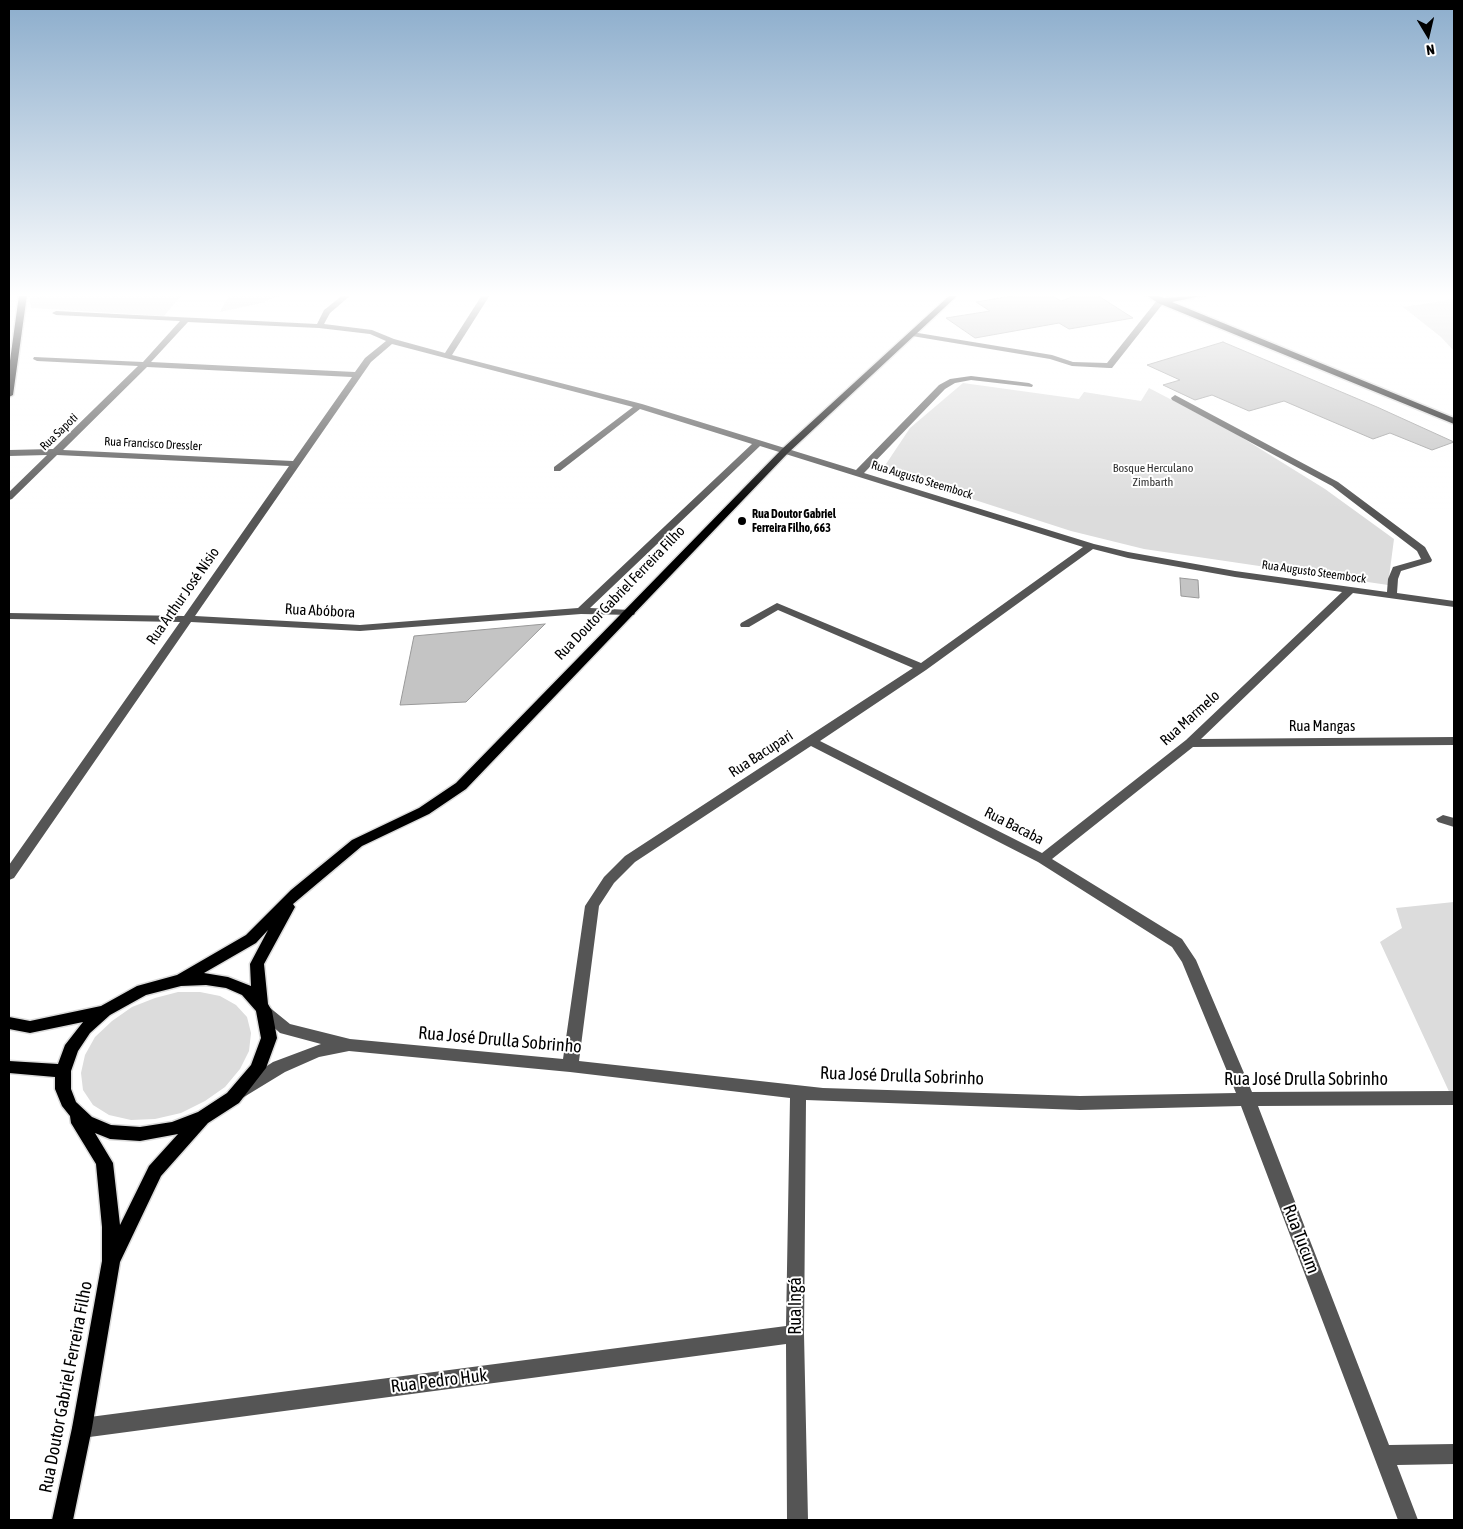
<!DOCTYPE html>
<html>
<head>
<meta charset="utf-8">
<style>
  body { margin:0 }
  #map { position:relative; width:1463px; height:1529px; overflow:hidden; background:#fff; font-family:"Asap Condensed",sans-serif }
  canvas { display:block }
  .frame { position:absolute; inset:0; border:10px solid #000; pointer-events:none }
  .north { position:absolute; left:1403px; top:10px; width:50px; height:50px; -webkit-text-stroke:4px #fff; paint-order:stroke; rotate:171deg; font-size:14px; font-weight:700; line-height:20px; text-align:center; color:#000 }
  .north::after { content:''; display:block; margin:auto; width:18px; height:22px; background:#000; clip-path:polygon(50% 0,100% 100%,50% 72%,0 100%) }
</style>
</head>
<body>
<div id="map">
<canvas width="1463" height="1529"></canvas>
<div class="frame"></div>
<div class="north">N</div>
</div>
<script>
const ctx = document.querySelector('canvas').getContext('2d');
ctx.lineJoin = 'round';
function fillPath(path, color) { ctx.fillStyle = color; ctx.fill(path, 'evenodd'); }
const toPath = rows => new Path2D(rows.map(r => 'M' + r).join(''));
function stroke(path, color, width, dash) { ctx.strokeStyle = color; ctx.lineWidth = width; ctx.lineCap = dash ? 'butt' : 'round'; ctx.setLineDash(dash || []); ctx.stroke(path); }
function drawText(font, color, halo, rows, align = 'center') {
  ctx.font = font + ' "Asap Condensed",sans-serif'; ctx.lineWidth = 4; ctx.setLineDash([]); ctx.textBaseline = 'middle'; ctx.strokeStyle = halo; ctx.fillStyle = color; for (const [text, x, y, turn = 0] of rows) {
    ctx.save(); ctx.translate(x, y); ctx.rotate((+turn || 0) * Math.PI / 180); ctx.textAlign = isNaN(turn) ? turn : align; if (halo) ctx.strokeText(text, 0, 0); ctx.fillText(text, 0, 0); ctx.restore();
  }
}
fillPath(toPath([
  [29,295,182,295,164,316,31,308],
  [229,295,281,295,262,303,220,312],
  [1454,299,1454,351,1441,337,1403,307],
  [963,383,1079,399,1084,392,1141,401,1149,388,1233,432,1325,489,1394,539,1388,585,1144,549,1071,531,882,470,910,428],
  [1454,902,1454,1098,1452,1098,1380,942,1402,928,1396,908],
  [178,992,200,992,220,996,236,1005,247,1017,251,1033,249,1051,240,1069,225,1087,205,1101,181,1113,155,1119,131,1120,109,1115,93,1105,83,1090,81,1073,85,1055,95,1037,112,1021,132,1007,155,998]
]), '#dcdcdc');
const building = toPath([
  [1018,295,1051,295,1061,301,1077,295,1097,295,1133,318,1069,329,1059,323,975,338,946,318,990,311,976,302,1018,295],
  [1223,342,1377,407,1454,442,1432,450,1390,433,1373,439,1284,401,1249,411,1212,395,1195,400,1163,385,1180,380,1147,365,1223,342],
  [1180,578,1198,580,1199,598,1181,596,1180,578],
  [545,624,466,702,400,705,414,636,545,624]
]);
fillPath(building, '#c4c4c4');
stroke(building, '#999', 1);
const major = toPath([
  [19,295,27,295,13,395,9,397,9,368,19,295],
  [950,295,958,295,788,453,466,789,429,814,362,846,293,904,295,907,264,964,268,1004,272,1011,277,1038,266,1068,239,1103,208,1123,161,1176,120,1262,92,1428,73,1520,52,1520,72,1428,102,1261,102,1227,96,1164,71,1123,70,1116,62,1106,55,1089,55,1077,9,1073,9,1061,58,1064,65,1045,83,1022,30,1033,9,1029,9,1017,30,1021,101,1006,137,986,177,975,246,935,291,890,352,840,419,808,456,783,782,449,950,295],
  [268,930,250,964,251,986,228,977,204,973,256,943,268,930],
  [206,985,226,988,242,995,256,1011,261,1038,251,1065,227,1093,198,1112,172,1122,140,1127,111,1125,92,1117,76,1102,71,1089,71,1071,78,1051,90,1033,110,1015,146,995,181,986,206,985],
  [95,1133,110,1139,140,1141,178,1134,149,1166,120,1225,113,1163,95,1133],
  [1146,295,1156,295,1164,298,1206,295,1172,302,1454,418,1454,424,1158,303,1146,295]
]);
stroke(major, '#dbdbdb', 3);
stroke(toPath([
  [38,298,47,295]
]), '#777', 2, [0.5, 2]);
fillPath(toPath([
  [343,295,351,295,330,313,324,324,372,330,394,339,445,353,482,295,490,295,452,355,642,404,856,470,939,385,950,379,971,376,1029,383,1033,385,1032,387,971,380,955,383,945,389,864,473,1094,544,1128,552,1235,571,1387,592,1388,579,1393,567,1421,559,1417,551,1332,486,1172,400,1171,398,1175,395,1338,482,1425,547,1432,560,1431,562,1401,571,1398,579,1397,593,1454,601,1454,607,1353,593,1201,739,1454,737,1454,745,1193,747,1052,859,1182,939,1196,960,1252,1092,1454,1091,1454,1105,1258,1106,1389,1445,1454,1444,1454,1464,1397,1465,1418,1520,1398,1520,1241,1106,1080,1110,806,1100,804,1334,808,1520,787,1520,786,1344,82,1438,75,1435,72,1428,75,1421,82,1418,786,1326,790,1098,570,1072,349,1051,319,1057,285,1072,239,1100,233,1098,231,1093,233,1088,273,1062,321,1044,280,1033,256,1011,259,1007,264,1005,269,1007,290,1024,350,1039,563,1059,585,906,604,877,625,856,913,668,778,610,749,627,741,627,740,625,741,623,777,603,921,663,1083,547,760,446,590,608,630,610,634,611,635,613,634,615,581,614,360,631,191,622,14,878,9,880,9,865,180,622,9,619,9,613,184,616,289,466,57,455,12,499,9,500,9,492,47,455,9,456,9,450,53,449,138,366,37,361,33,359,34,357,143,362,180,321,56,315,52,313,56,311,317,324,324,310,343,295],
  [188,322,319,328,370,334,386,341,365,358,355,372,151,362,188,322],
  [392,344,633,407,554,467,554,471,560,471,640,409,752,444,578,608,360,625,195,616,371,362,392,344],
  [147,367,352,377,293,461,63,450,147,367],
  [1093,549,1128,558,1235,577,1342,592,1186,740,1042,853,820,741,926,670,1093,549],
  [811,746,1038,862,1172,947,1182,962,1236,1093,1080,1096,823,1088,579,1061,599,906,614,883,635,862,811,746],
  [1158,299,1165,301,1112,368,1109,368,1072,366,1050,359,912,336,908,334,912,332,1052,355,1073,362,1107,363,1158,299],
  [1443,815,1454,818,1454,827,1438,822,1436,819,1443,815]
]), '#555');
fillPath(major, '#000');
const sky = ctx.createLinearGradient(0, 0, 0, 509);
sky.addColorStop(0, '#8cadcc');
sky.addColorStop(0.58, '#fff');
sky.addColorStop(1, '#ffffff00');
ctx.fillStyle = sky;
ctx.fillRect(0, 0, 1463, 509);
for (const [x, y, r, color] of [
  [742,521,5,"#000"]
]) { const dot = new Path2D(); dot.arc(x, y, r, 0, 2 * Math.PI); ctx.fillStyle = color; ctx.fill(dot); stroke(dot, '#fff', 2); }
drawText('12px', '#000', '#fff', [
  ["Rua Sapoti",59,432,-44],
  ["Rua Francisco Dressler",153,444,3],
  ["Rua Augusto Steembock",922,480,17],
  ["Rua Augusto Steembock",1314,572,8]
]);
drawText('12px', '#333', '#fff', [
  ["Bosque Herculano",1153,468],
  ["Zimbarth",1153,482]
]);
drawText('bold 12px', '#000', '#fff', [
  ["Rua Doutor Gabriel",752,514],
  ["Ferreira Filho, 663",752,528]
], 'left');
drawText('15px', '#000', '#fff', [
  ["Rua Doutor Gabriel Ferreira Filho",620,593,-46],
  ["Rua Arthur José Nísio",183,596,-55],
  ["Rua Abóbora",320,611,3],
  ["Rua Marmelo",1190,718,-42],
  ["Rua Mangas",1322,726],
  ["Rua Bacupari",761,754,-33],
  ["Rua Bacaba",1014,826,27]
]);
drawText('18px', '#000', '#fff', [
  ["Rua José Drulla Sobrinho",500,1040,5],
  ["Rua José Drulla Sobrinho",902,1076,2],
  ["Rua José Drulla Sobrinho",1306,1079],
  ["Rua Tucum",1301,1239,69],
  ["Rua Ingá",795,1306,-90],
  ["Rua Pedro Huk",439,1381,-7],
  ["Rua Doutor Gabriel Ferreira Filho",66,1387,-79]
]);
</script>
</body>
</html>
